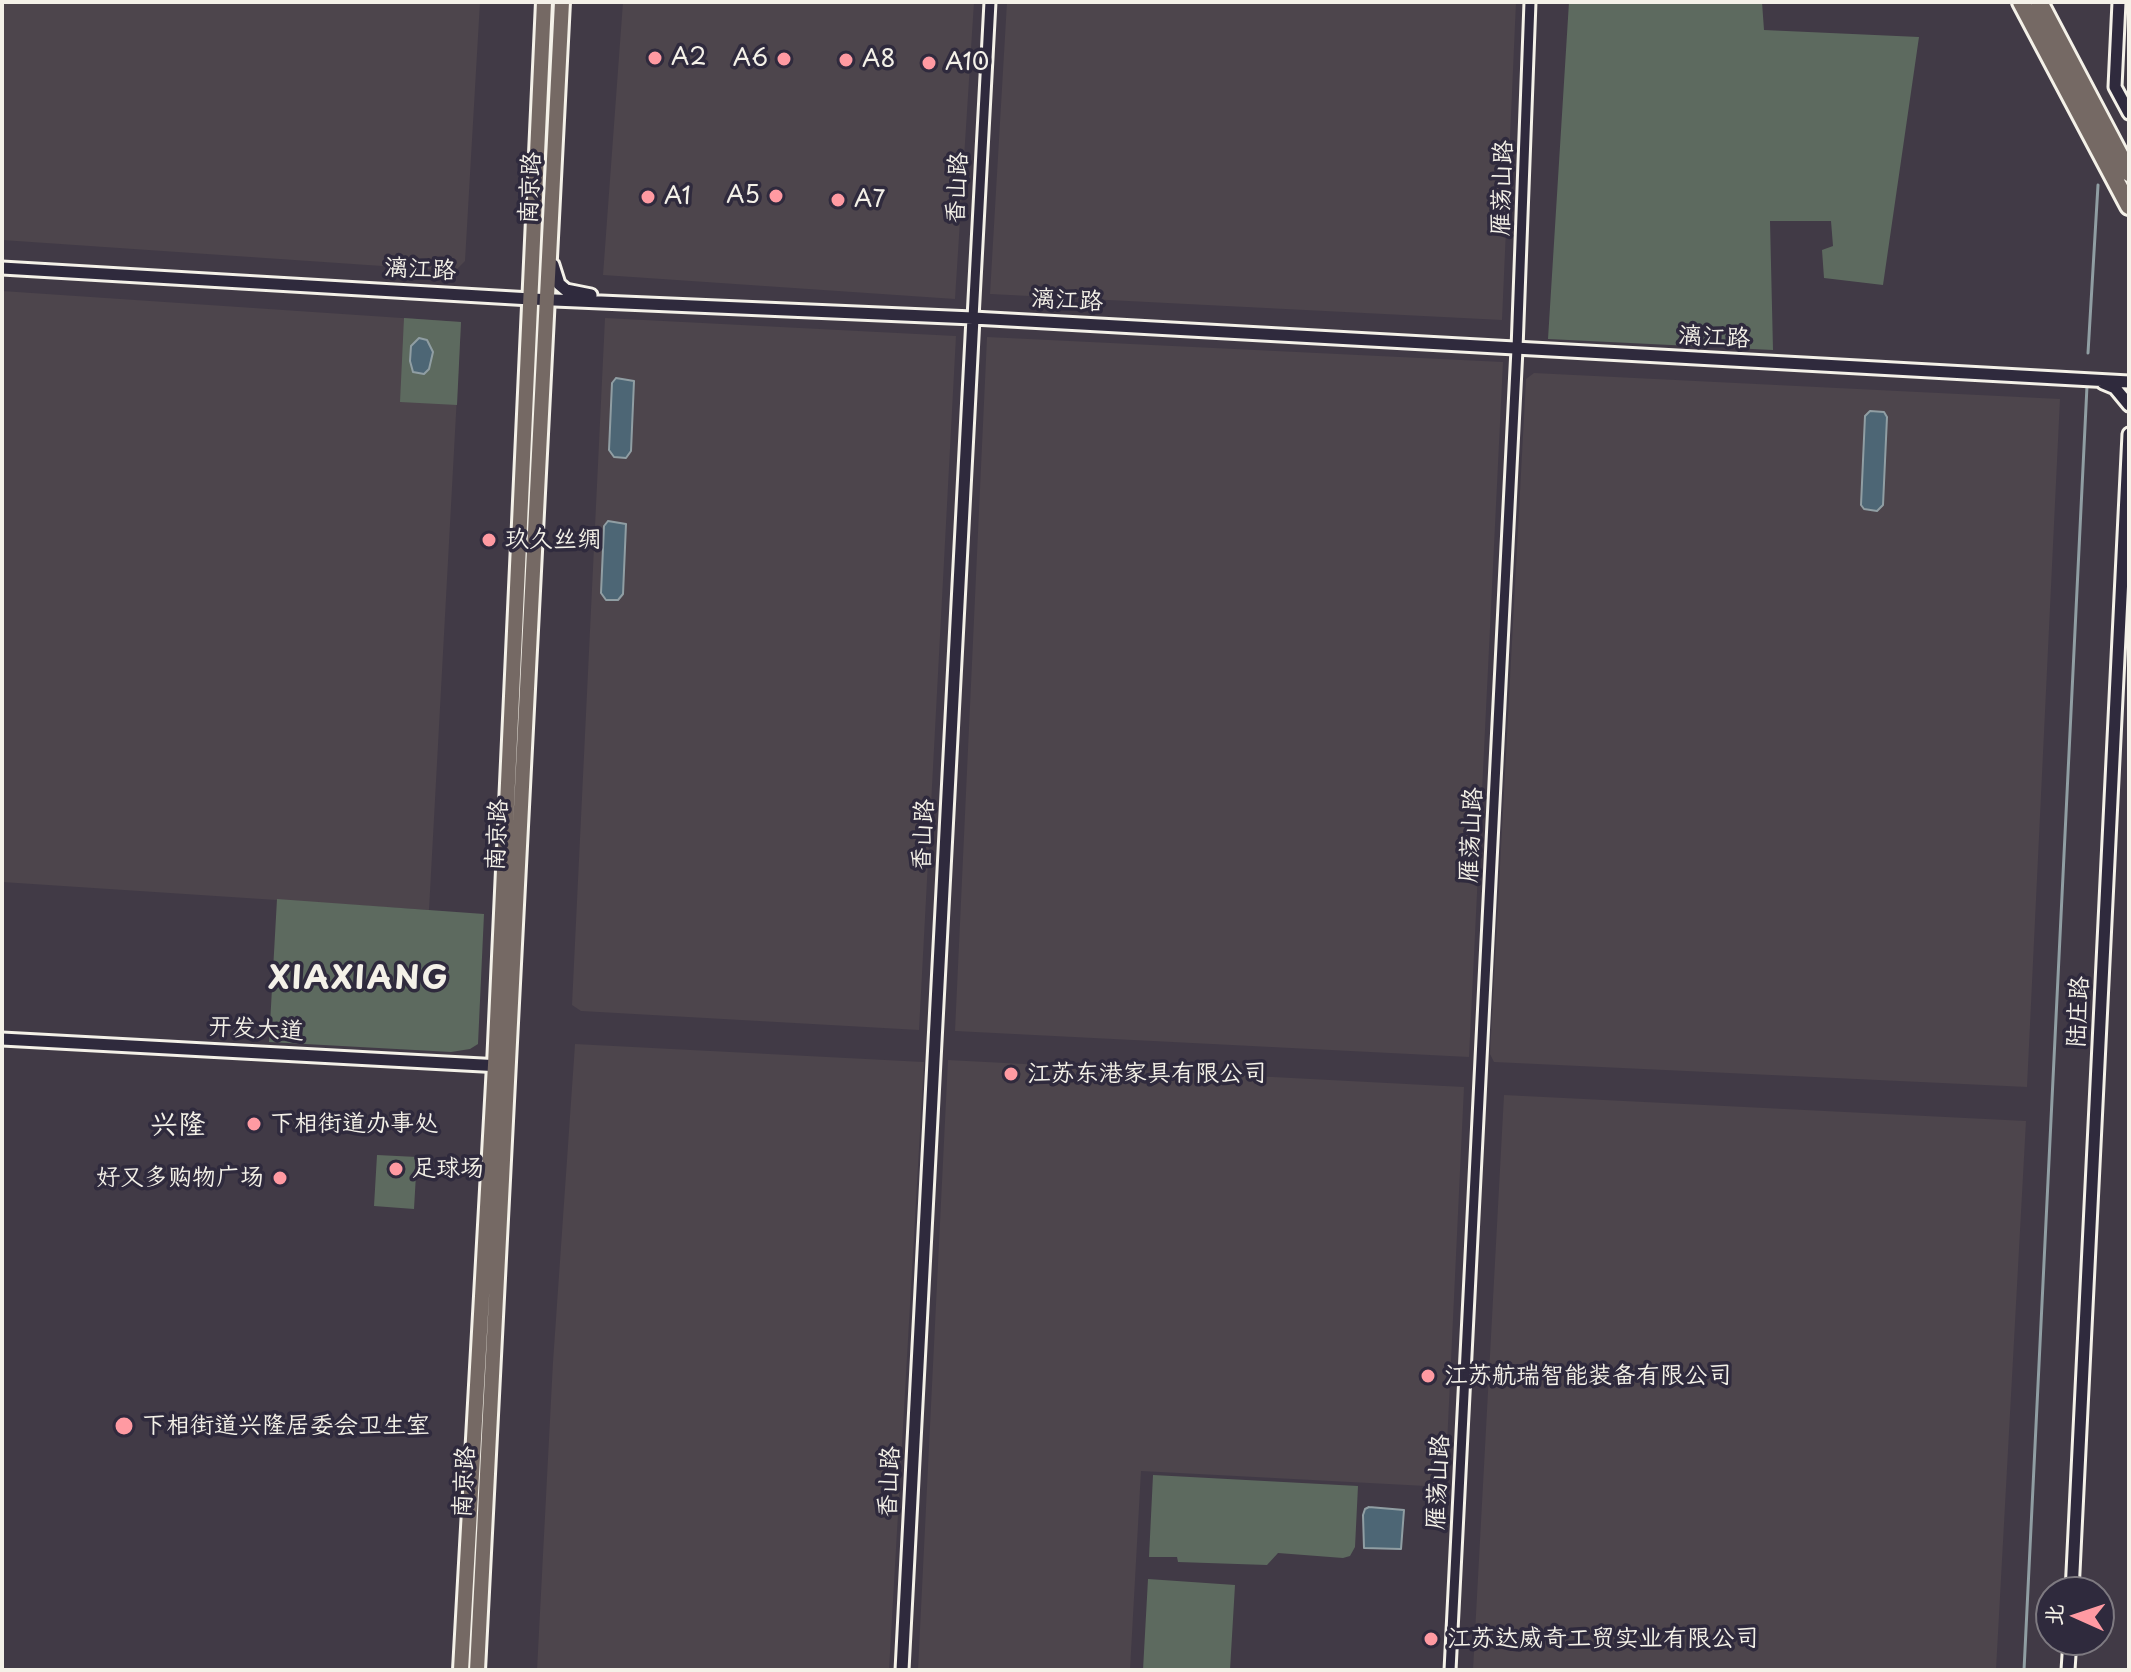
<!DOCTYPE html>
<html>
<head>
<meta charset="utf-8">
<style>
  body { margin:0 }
  #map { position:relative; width:2131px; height:1672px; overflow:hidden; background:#413a46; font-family:"Playpen Sans","LXGW WenKai TC",sans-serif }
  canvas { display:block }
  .frame { position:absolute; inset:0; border:4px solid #f4f1e8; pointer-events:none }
  .north { position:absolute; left:2035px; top:1576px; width:80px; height:80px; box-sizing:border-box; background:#2f2a3d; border:2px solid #7e7a81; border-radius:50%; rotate:273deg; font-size:22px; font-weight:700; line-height:32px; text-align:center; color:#f4f1e8 }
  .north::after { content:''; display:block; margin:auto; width:28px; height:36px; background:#ff9aa2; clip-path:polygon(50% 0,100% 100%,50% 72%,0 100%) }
</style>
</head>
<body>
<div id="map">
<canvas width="2131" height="1672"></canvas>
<div class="frame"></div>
<div class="north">北</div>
</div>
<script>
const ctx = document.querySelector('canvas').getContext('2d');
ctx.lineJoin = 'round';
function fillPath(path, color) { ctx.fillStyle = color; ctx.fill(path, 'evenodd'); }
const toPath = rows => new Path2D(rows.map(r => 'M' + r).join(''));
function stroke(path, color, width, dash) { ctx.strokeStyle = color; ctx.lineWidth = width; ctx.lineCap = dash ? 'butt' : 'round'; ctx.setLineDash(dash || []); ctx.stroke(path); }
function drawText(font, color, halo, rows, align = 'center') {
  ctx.font = font + ' "Playpen Sans","LXGW WenKai TC",sans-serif'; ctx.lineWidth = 7; ctx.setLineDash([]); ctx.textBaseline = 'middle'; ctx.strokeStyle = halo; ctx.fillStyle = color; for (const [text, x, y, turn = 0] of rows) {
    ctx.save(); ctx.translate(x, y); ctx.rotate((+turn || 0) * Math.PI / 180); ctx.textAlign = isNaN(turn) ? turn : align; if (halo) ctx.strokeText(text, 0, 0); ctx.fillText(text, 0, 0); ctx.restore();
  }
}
fillPath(toPath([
  [2,2,480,2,465,261,455,271,2,240],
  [623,2,974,2,955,299,603,275],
  [1007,2,1516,2,1502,320,990,294],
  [2,291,461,322,429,910,2,882],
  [605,318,956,336,919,1030,581,1011,572,1005],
  [987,337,1503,362,1469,1057,955,1031],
  [1534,373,2060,399,2027,1087,1494,1062,1490,1054,1526,379],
  [575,1044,924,1062,889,1670,537,1670,553,1362],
  [948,1060,1464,1087,1445,1487,1141,1471,1130,1670,918,1670],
  [1504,1095,2026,1121,1996,1670,1473,1670]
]), '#4d454c');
fillPath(toPath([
  [1569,2,1762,2,1764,30,1919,37,1883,285,1824,278,1822,250,1833,246,1831,221,1770,221,1773,350,1548,339],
  [404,318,461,322,457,405,400,402],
  [277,899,484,914,478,1044,470,1049,451,1052,269,1042],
  [377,1155,417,1157,414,1209,374,1206],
  [1153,1475,1358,1486,1355,1547,1350,1556,1343,1558,1278,1553,1267,1565,1178,1562,1177,1557,1149,1557],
  [1148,1579,1235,1585,1230,1670,1143,1670]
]), '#5d6a5f');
const water = toPath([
  [419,338,427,340,433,352,429,369,424,374,413,372,410,361,411,346,419,338],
  [616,378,634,381,631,451,626,458,614,457,609,450,612,383,616,378],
  [1870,411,1884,412,1887,417,1883,505,1877,511,1864,509,1861,505,1865,416,1870,411],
  [608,521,626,524,623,594,618,600,606,600,601,593,604,526,608,521],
  [1369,1507,1404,1510,1401,1549,1364,1548,1363,1515,1365,1509,1369,1507]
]);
fillPath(water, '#4d6675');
stroke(water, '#909ea3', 2);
stroke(toPath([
  [2088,353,2098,185],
  [2024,1670,2087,386]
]), '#909ea3', 3);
const minor = toPath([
  [973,318,990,2],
  [1450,1670,1517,349,1530,2]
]);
const tertiary = toPath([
  [2119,2,2115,87,2129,113],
  [553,265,559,284,566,290,591,295],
  [2,268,531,299,973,318,2129,382],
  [2103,383,2115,388,2129,405],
  [2,1039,501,1066],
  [2072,1592,2129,434],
  [902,1670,973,318],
  [2068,1670,2070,1640]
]);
const primary = toPath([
  [461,1670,495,1065,544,2],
  [477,1670,562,2]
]);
const motorway = toPath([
  [2021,2,2129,206],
  [2039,2,2129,173]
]);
stroke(minor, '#f4f1e8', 15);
stroke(tertiary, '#f4f1e8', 17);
stroke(primary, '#f4f1e8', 20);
stroke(motorway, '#f4f1e8', 22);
stroke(minor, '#2f2a3d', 9);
stroke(tertiary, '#2f2a3d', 11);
stroke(primary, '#756964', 14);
stroke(motorway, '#756964', 16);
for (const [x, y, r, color] of [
  [655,58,8,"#ff9aa2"],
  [784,59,8,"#ff9aa2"],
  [846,60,8,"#ff9aa2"],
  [929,63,8,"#ff9aa2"],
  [776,196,8,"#ff9aa2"],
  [648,197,8,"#ff9aa2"],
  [838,200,8,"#ff9aa2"],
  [489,540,8,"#ff9aa2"],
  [1011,1074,8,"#ff9aa2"],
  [254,1124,8,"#ff9aa2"],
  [396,1169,8,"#ff9aa2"],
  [280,1178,8,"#ff9aa2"],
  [1428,1376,8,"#ff9aa2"],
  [124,1426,10,"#ff9aa2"],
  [1431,1639,8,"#ff9aa2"]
]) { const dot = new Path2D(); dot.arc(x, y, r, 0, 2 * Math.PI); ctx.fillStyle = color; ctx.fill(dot); stroke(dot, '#2f2a3d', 3); }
drawText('24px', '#f4f1e8', '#2f2a3d', [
  ["A2",671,58],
  ["A6",768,59,"right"],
  ["A8",862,60],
  ["A10",945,63],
  ["A5",760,196,"right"],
  ["A1",664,197],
  ["A7",854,200],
  ["玖久丝绸",505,540],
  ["江苏东港家具有限公司",1027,1074],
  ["下相街道办事处",270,1124],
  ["足球场",412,1169],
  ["好又多购物广场",264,1178,"right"],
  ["江苏航瑞智能装备有限公司",1444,1376],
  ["下相街道兴隆居委会卫生室",142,1426],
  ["江苏达威奇工贸实业有限公司",1447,1639]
], 'left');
drawText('24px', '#f4f1e8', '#2f2a3d', [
  ["南京路",531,188,-87],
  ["香山路",958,188,-87],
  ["雁荡山路",1503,188,-88],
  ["漓江路",420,270,3],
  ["漓江路",1067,301,3],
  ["漓江路",1714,338,3],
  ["南京路",498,835,-87],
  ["香山路",924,835,-87],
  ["雁荡山路",1472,835,-87],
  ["陆庄路",2079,1012,-87],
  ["开发大道",256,1030,3],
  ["南京路",465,1482,-87],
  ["香山路",890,1482,-87],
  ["雁荡山路",1439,1482,-87]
]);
drawText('28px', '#f4f1e8', '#2f2a3d', [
  ["兴隆",178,1126]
]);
ctx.letterSpacing = '2px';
drawText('bold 32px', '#f4f1e8', '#2f2a3d', [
  ["XIAXIANG",359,980]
]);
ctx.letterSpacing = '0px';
</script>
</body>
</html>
